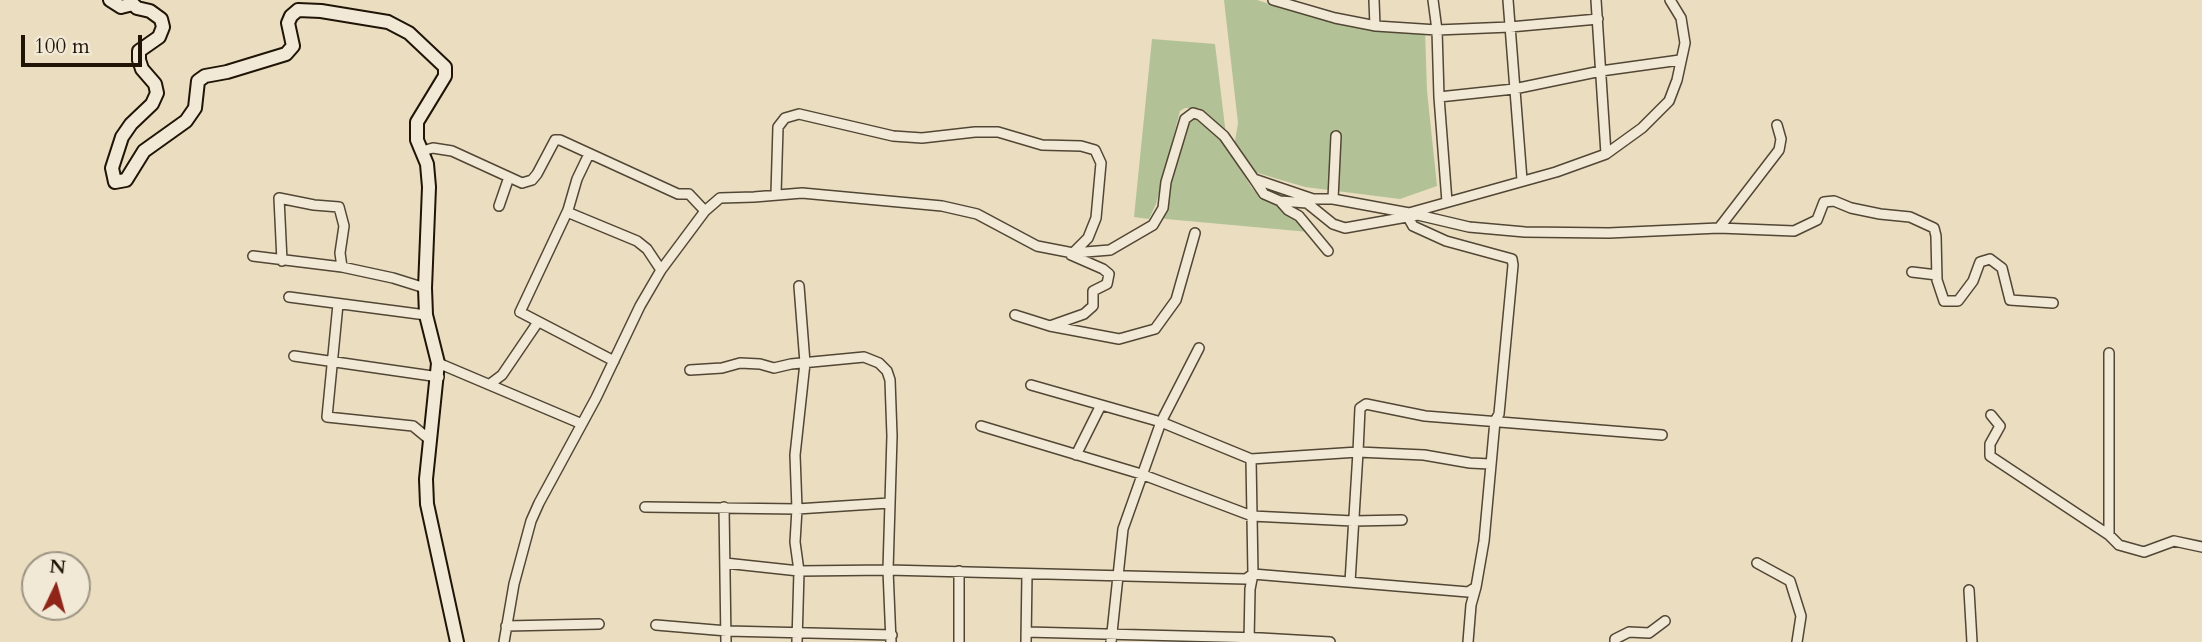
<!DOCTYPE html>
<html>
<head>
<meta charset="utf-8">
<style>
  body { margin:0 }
  #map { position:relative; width:2202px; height:642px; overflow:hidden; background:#eaddc0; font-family:Cardo,serif }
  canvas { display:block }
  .north { position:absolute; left:21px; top:551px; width:70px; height:70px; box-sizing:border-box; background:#f1e9d6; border:2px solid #9d9483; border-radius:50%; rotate:5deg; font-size:19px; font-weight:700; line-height:28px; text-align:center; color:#1f1406 }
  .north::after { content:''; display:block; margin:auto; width:24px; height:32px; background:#8f2418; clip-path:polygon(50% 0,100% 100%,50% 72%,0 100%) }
  .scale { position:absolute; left:21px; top:35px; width:121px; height:32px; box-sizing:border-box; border:4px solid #1f1406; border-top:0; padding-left:9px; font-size:21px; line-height:24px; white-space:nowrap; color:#1f1406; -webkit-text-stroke:5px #f1e9d6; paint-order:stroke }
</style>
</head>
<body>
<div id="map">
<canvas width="2202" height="642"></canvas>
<div class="north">N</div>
<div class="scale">100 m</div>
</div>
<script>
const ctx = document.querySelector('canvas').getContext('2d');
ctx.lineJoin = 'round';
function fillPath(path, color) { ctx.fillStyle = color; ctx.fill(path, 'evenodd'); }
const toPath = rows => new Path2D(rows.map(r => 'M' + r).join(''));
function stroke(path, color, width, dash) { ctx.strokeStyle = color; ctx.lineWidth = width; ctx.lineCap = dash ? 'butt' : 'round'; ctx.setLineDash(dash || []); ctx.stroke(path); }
fillPath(toPath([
  [1224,0,1257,0,1301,14,1374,29,1425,31,1427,91,1437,186,1400,199,1305,187,1251,171,1234,147,1238,123],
  [1152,39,1215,44,1226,135,1199,108,1185,108,1180,111,1156,204,1149,219,1134,217],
  [1194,114,1219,135,1252,188,1261,197,1280,206,1309,232,1155,218,1162,209,1184,118]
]), '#b2c296');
const street = toPath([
  [1273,0,1335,18,1376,26,1437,30,1433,0],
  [1374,0,1375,26],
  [1508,0,1522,180],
  [1596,0,1606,154],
  [1439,97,1514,89,1601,71,1680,60],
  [422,151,433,148,452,151,522,183,532,180,537,174,555,140,560,140,678,194,689,194,705,211],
  [589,154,577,179,568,210,520,312,614,361],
  [1254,179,1264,194,1280,201,1288,210,1299,216,1328,251],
  [776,194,778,127,785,118,799,114,893,136,922,138,975,132,998,132,1042,145,1081,146,1095,150,1101,163,1096,218,1088,238,1073,253],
  [1333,199,1336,136],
  [1280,201,1307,203,1333,224,1345,228,1418,215,1469,227,1525,232,1609,233,1719,228,1794,231,1817,220,1824,202,1834,201,1851,208,1880,214,1910,217,1934,228,1936,236,1937,280,1944,301,1958,301,1973,281,1980,262,1990,259,2002,268,2010,300,2053,303],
  [1447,202,1439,97,1437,30,1510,27,1598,19],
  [499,206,509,177],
  [567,212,637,241,647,249,661,270],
  [1719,228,1779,150,1781,139,1777,125],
  [253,256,342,267,393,278,425,288],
  [282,261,279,198,314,205,339,207,344,226,340,253,342,267],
  [1912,272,1937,275],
  [289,297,426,315],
  [338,304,327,417,413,426,430,440],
  [1015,315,1050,326,1084,314,1093,306,1093,291,1107,284,1109,274,1103,269,1071,255],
  [1050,326,1119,339,1155,329,1176,300,1195,233],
  [294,356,439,377],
  [438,363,582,424],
  [690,370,722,368,740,363,760,364,774,368,791,364,864,357,879,363,887,371,890,380,892,436,888,570,891,642],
  [490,384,502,375,538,322],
  [1031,385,1161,422,1251,459],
  [1991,415,2000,426,1990,444,1990,456,2109,535,2119,545,2144,552,2174,541,2202,547],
  [981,426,1141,474,1252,516,1353,521,1402,520],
  [1076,455,1101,405],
  [645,507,797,509,889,503],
  [724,507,726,642],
  [2109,535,2109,353],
  [725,563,799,571,888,570,1246,579,1253,574,1251,459,1358,452,1360,408,1366,404,1425,416,1662,435],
  [1757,563,1790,581,1801,616,1797,642],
  [1350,582,1358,452,1424,455,1470,463,1490,464],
  [1969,590,1972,642],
  [656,625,727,631,892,635],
  [506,626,599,624],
  [1026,632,1261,638,1330,642],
  [504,642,514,584,531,521,539,503,596,398,640,306,661,270,705,211,720,198,754,197,802,193,942,206,977,214,1037,246,1073,253,1110,250,1153,225,1163,208,1166,182,1185,119,1193,113,1200,115,1224,136,1254,179,1313,199,1333,199,1409,213],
  [797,642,799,571,795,542,797,509,795,455,805,363,799,286],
  [959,642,959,571],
  [1026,642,1027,574],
  [1111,642,1123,529,1161,422,1199,348],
  [1249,642,1250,589,1253,574,1468,592,1476,587,1484,541,1495,421,1499,414,1513,265,1512,259,1446,241,1413,226,1408,217,1409,213,1556,172,1606,154,1642,128,1669,101,1677,80,1685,43,1681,18,1670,0],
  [1468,642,1471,605,1476,587],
  [1615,642,1615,639,1629,632,1649,633,1665,621]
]);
const secondary = toPath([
  [110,0,121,7,133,4,137,8,150,11,161,19,163,27,159,37,139,51,139,60,142,69,155,84,157,93,152,104,131,124,122,137,112,168,115,182,126,180,144,151,186,121,195,108,198,81,205,76,227,72,286,54,293,46,288,23,291,16,298,10,321,11,388,22,409,33,445,67,445,76,417,122,417,140,427,164,429,187,425,288,426,315,438,363,426,479,427,504,457,642]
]);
stroke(street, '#524634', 12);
stroke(secondary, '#1f1406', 16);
stroke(street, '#f1e9d6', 9);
stroke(secondary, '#f1e9d6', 12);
</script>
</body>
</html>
